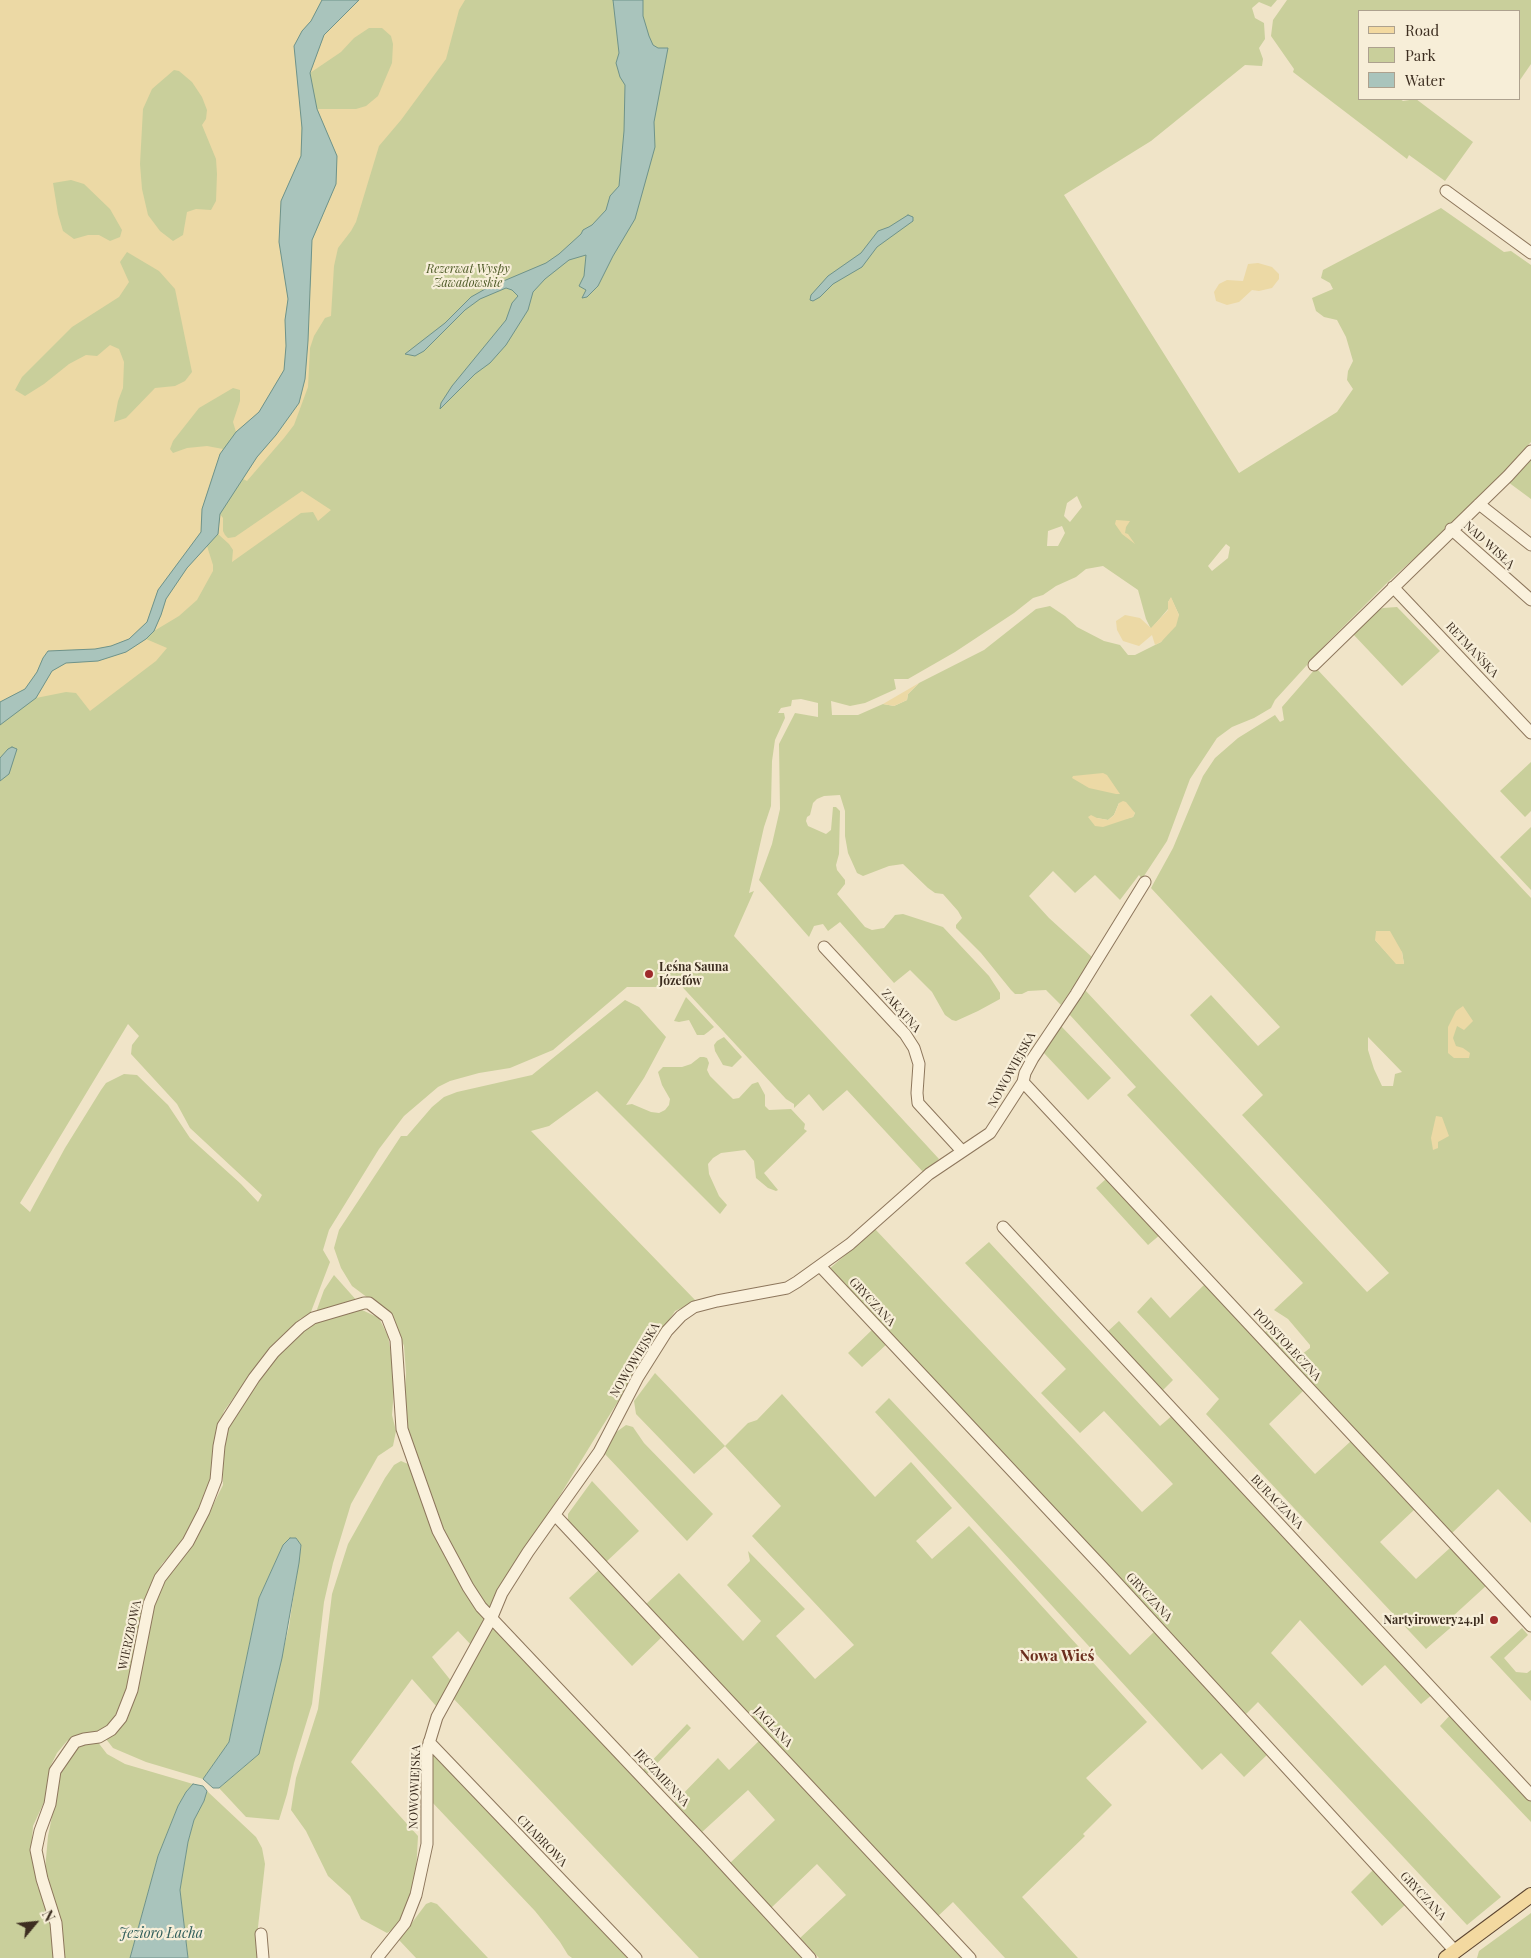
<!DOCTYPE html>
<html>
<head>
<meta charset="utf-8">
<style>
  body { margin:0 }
  #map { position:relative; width:1531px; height:1958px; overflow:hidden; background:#f0e4c8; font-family:"Playfair Display",serif }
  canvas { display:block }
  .legend { position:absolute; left:1358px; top:10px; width:162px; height:90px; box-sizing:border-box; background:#f7eed8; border:1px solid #ada18e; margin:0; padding:6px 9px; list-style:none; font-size:15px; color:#3d2e20 }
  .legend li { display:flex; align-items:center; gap:10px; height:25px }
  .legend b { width:25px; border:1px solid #ada18e }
  .north { position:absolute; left:10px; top:1898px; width:50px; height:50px; -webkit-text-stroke:4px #f7eed8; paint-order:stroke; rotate:62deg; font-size:14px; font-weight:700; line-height:20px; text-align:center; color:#3d2e20 }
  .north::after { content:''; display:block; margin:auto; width:18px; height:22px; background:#3d2e20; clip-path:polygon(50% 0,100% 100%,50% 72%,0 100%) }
</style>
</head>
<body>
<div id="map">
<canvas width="1531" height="1958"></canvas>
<ul class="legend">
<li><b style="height:6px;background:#f3d9a0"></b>Road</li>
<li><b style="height:14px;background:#c9cf9b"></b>Park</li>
<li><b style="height:14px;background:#a9c4bc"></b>Water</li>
</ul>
<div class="north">N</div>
</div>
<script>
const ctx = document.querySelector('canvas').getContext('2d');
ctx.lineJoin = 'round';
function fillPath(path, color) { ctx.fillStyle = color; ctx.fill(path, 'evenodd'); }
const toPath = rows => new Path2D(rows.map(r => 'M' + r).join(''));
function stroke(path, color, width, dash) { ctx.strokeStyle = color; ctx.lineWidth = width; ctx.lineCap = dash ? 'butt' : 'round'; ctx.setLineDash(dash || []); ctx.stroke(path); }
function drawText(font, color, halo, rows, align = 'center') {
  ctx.font = font + ' "Playfair Display",serif'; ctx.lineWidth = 4.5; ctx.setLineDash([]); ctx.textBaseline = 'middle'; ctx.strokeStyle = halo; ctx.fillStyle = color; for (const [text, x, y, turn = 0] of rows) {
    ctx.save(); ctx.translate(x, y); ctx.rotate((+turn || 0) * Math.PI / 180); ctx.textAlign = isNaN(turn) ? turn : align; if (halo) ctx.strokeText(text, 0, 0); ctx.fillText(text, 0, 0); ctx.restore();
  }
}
fillPath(toPath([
  [0,0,1277,0,1271,7,1259,2,1252,8,1255,18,1264,23,1265,39,1259,48,1263,59,1262,66,1245,65,1151,141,1064,195,1239,473,1337,412,1353,389,1347,380,1348,371,1353,361,1346,337,1337,320,1324,317,1316,311,1312,298,1333,289,1330,283,1321,278,1323,270,1441,208,1504,252,1511,251,1531,265,1531,442,1507,468,1510,470,1478,501,1388,582,1328,642,1275,700,1271,708,1254,718,1232,727,1217,738,1190,779,1167,841,1142,879,1139,875,1120,900,1095,875,1075,893,1053,871,1029,896,1049,918,1093,958,1061,1005,1046,990,1028,991,1022,994,1015,994,1011,990,981,953,956,928,956,925,962,918,958,911,943,894,935,893,928,888,903,864,889,866,863,876,857,873,848,853,845,836,845,811,840,795,824,796,817,799,813,803,810,815,807,817,806,821,808,826,826,834,831,830,833,807,836,807,840,811,839,854,836,865,837,870,845,880,845,884,837,894,865,927,872,930,884,928,895,915,903,914,943,927,989,976,1000,993,1000,999,978,1011,956,1021,952,1020,945,1015,932,992,910,970,894,983,840,922,828,931,823,924,814,926,809,937,759,880,772,844,780,809,779,744,795,713,818,717,818,703,801,699,792,700,791,706,781,708,778,713,784,713,785,718,775,740,772,761,771,806,764,827,749,893,754,891,734,936,939,1159,924,1173,847,1090,823,1111,809,1094,794,1108,794,1104,786,1099,675,979,672,984,666,987,627,987,553,1050,510,1068,479,1073,450,1081,438,1087,404,1116,379,1149,329,1230,323,1250,330,1262,309,1317,301,1318,290,1330,250,1375,224,1411,217,1433,212,1459,211,1481,204,1501,181,1544,162,1564,155,1577,127,1692,110,1725,100,1732,90,1734,83,1733,67,1741,57,1753,51,1765,45,1800,33,1826,31,1853,38,1888,44,1895,52,1920,55,1958,0,1958],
  [1077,496,1082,507,1070,522,1064,516,1067,503],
  [1062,526,1065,533,1058,546,1047,546,1048,531],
  [1226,544,1230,547,1228,558,1212,571,1208,566],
  [1103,566,1138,590,1146,619,1151,629,1168,609,1168,602,1171,598,1179,615,1161,642,1135,655,1128,655,1120,645,1104,641,1077,627,1065,616,1050,606,1036,609,984,650,919,683,908,694,907,700,894,706,883,704,858,715,832,715,831,701,850,706,865,703,896,689,894,679,908,679,955,652,1014,613,1033,598,1043,595,1056,586,1076,577,1086,569],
  [1119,803,1135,813,1133,817,1095,826,1097,818,1108,820,1114,815],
  [128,1024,139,1036,132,1045,131,1054,177,1104,190,1128,262,1195,258,1202,241,1184,190,1138,168,1105,137,1075,124,1074,106,1083,101,1090,65,1148,30,1212,20,1203],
  [1287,0,1531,0,1531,64,1520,80,1520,11,1360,11,1360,99,1400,99,1403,101,1416,99,1473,142,1445,181,1409,155,1407,159,1293,72,1294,69,1271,36,1273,20],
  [1531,456,1531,499,1508,482],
  [1397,607,1440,651,1402,686,1353,634,1371,613,1383,608],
  [1316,668,1531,898,1531,1523,1498,1489,1451,1534,1264,1333,1269,1329,1273,1331,1297,1358,1310,1348,1310,1345,1288,1319,1274,1310,1303,1283,1127,1095,1136,1087,1069,1014,1085,990,1367,1292,1389,1273,1242,1115,1263,1095,1190,1015,1211,995,1258,1046,1280,1027,1151,888,1173,848,1203,776,1215,758,1238,738,1275,715,1280,722,1284,720,1282,707],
  [1375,940,1402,952,1404,964,1396,963],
  [1368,1037,1402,1072,1395,1074,1393,1086,1382,1086,1374,1069,1368,1050],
  [1531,762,1531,811,1525,817,1500,791],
  [1531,827,1531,890,1500,857],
  [686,997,714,1027,708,1032,704,1035,697,1035,689,1020,679,1022,674,1021],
  [625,1000,639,1007,666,1037,644,1078,626,1105,632,1104,651,1112,659,1113,665,1110,669,1105,670,1099,662,1085,658,1072,663,1067,682,1067,691,1064,700,1057,704,1057,707,1058,709,1063,707,1070,710,1076,733,1099,739,1098,752,1084,758,1082,765,1095,765,1106,769,1110,791,1109,805,1124,804,1129,807,1131,764,1173,778,1190,776,1191,768,1188,756,1178,754,1161,745,1150,721,1153,713,1158,708,1164,709,1174,719,1196,727,1205,720,1214,597,1091,549,1126,531,1131,696,1301,675,1311,595,1438,490,1610,478,1599,440,1525,403,1419,406,1373,404,1346,392,1316,352,1286,341,1268,334,1248,339,1230,401,1136,407,1136,432,1107,444,1097,457,1092,532,1075],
  [1060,1025,1111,1078,1088,1100,1043,1052],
  [724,1037,742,1057,732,1067,723,1065,715,1051,714,1045,717,1041],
  [1107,1178,1161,1234,1148,1245,1096,1188],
  [875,1229,1142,1512,1173,1484,1104,1411,1080,1433,1041,1393,1066,1369,965,1263,989,1242,1160,1426,1174,1414,1434,1693,1421,1704,1385,1665,1362,1686,1300,1620,1271,1653,1501,1897,1467,1925,1258,1702,1246,1714,1068,1526,828,1270],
  [334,1275,358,1302,315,1315,324,1290],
  [1205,1284,1304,1390,1269,1424,1315,1474,1351,1441,1415,1509,1380,1542,1416,1579,1451,1547,1487,1585,1452,1617,1456,1623,1426,1649,1206,1414,1219,1399,1137,1312,1151,1297,1170,1318],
  [360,1309,379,1318,388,1336,395,1377,392,1415,396,1431,393,1446,378,1456,351,1504,333,1563,324,1602,312,1704,294,1763,287,1794,279,1820,246,1817,219,1788,259,1754,289,1626,301,1546,296,1538,283,1545,259,1598,229,1742,203,1779,146,1762,113,1748,106,1739,119,1729,159,1592,172,1568,188,1550,211,1509,223,1485,222,1452,227,1427,265,1369,305,1326],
  [1119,1321,1173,1380,1161,1392,1106,1333],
  [874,1328,888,1343,862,1367,848,1353],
  [655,1373,725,1446,748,1423,757,1420,782,1394,875,1497,911,1462,952,1508,916,1541,932,1559,969,1526,1147,1722,1086,1778,1112,1805,1083,1834,1085,1836,1022,1897,1078,1958,1005,1958,953,1902,936,1918,644,1606,679,1573,743,1641,761,1621,727,1585,750,1561,748,1551,805,1609,776,1636,815,1679,854,1645,752,1536,781,1506,725,1446,694,1474,636,1414,634,1401],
  [889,1398,1130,1655,1155,1631,1269,1753,1244,1777,1221,1753,1202,1770,875,1412],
  [626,1425,633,1427,644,1443,713,1514,687,1541,604,1453,615,1433],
  [401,1461,408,1464,414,1474,487,1619,472,1646,458,1631,432,1657,452,1682,437,1707,412,1679,351,1762,418,1836,415,1891,403,1915,394,1929,387,1933,361,1919,350,1896,328,1876,306,1831,291,1810,296,1778,318,1709,332,1594,348,1544,385,1478,394,1465],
  [592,1481,639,1531,605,1563,568,1522,568,1514],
  [601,1568,664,1635,632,1666,569,1598],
  [495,1625,804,1958,699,1958,451,1696],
  [1522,1628,1528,1635,1504,1658,1516,1672,1527,1673,1531,1670,1531,1701,1490,1657],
  [1452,1713,1531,1799,1531,1822,1440,1726],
  [687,1724,691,1728,646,1775,642,1771],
  [761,1739,967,1958,819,1958,800,1938,846,1895,817,1864,771,1908,729,1864,775,1820,748,1790,701,1833,673,1804,718,1758,729,1770],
  [97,1741,107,1754,125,1764,193,1784,186,1792,178,1806,158,1856,130,1958,64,1958,45,1870,48,1836,61,1773,78,1747],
  [431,1747,632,1958,572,1958,568,1955,560,1942,535,1911,431,1801],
  [207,1791,256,1837,262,1848,265,1864,258,1927,258,1958,188,1958,180,1890,188,1842,194,1820,204,1801],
  [1374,1869,1406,1904,1382,1926,1351,1892],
  [431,1902,437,1904,488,1958,416,1958,399,1940,426,1904],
  [1531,1913,1531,1958,1477,1958,1479,1951]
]), '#c9cf9b');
fillPath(toPath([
  [0,0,322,0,311,21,302,31,301,156,281,201,279,242,288,299,285,320,286,346,284,370,259,412,236,432,233,422,240,401,240,390,233,388,199,408,173,441,170,449,173,453,187,448,207,446,223,449,220,454,202,509,201,532,158,590,147,622,129,639,111,646,95,649,63,650,43,658,37,672,25,689,0,702],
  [174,70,179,71,192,82,202,97,207,110,206,119,202,125,216,159,217,174,216,201,211,210,196,209,187,212,183,235,173,241,160,231,148,215,142,189,140,164,143,109,152,89],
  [71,180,84,184,110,209,122,230,120,237,110,241,99,235,88,235,74,239,63,231,58,214,53,183],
  [127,252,159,271,175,289,192,372,185,381,175,386,155,388,126,418,114,422,118,401,123,388,124,362,119,349,110,345,97,356,86,355,69,364,44,384,25,396,15,390,22,377,72,327,119,297,129,282,120,262],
  [359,0,465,0,459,10,446,59,401,120,379,146,356,222,351,231,338,248,334,266,331,316,325,318,314,336,310,348,308,387,294,425,284,438,247,481,243,479,257,457,276,435,311,284,312,240,336,184,337,156,317,109,356,109,366,106,378,96,392,63,393,44,391,36,382,28,369,28,354,38,341,52,310,73,324,35],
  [1258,263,1272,267,1279,274,1279,279,1272,288,1259,291,1252,290,1239,302,1227,305,1216,301,1214,292,1219,284,1227,280,1243,281,1248,264],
  [302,491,331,510,318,521,313,512,301,513,232,562,233,550,229,544,218,534,220,514,223,518,223,531,225,535,228,538,235,537],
  [1116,520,1130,521,1126,527,1125,533,1128,534,1135,544,1122,534,1115,524],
  [207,546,213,565,213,571,197,600,179,616,154,631,161,615,166,599,187,568],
  [1171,597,1179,615,1176,626,1161,642,1155,645,1152,635,1139,646,1123,641,1117,630,1116,621,1125,615,1140,618,1151,628,1168,610,1168,602],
  [146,639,167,648,156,661,90,711,76,693,66,692,36,698,52,671,66,663,98,661,126,652],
  [919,683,908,694,907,700,894,706,883,704],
  [1103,773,1107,775,1120,794,1116,794,1089,788,1072,778,1073,776],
  [1123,801,1126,802,1135,813,1133,817,1103,827,1095,826,1088,817,1091,815,1097,818,1108,820,1114,815,1119,803],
  [1376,931,1390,931,1402,952,1404,964,1396,964,1375,940],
  [1463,1006,1473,1021,1464,1030,1457,1026,1453,1038,1456,1046,1463,1048,1470,1053,1469,1058,1454,1058,1448,1053,1448,1027,1456,1011],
  [1436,1116,1442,1117,1449,1136,1438,1142,1438,1148,1433,1150,1431,1138]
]), '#ecd9a5');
const water = toPath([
  [322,0,359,0,324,35,310,73,317,109,337,156,336,184,312,240,308,341,305,379,299,403,276,435,257,457,220,514,218,534,187,568,166,599,161,615,154,631,146,639,126,652,98,661,66,663,52,671,36,698,0,725,0,702,25,689,37,672,43,658,48,651,95,649,111,646,129,639,147,622,158,590,201,532,202,509,220,454,236,432,259,412,284,370,286,346,285,320,288,299,279,242,281,201,301,156,302,128,294,46,302,31,311,21,322,0],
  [613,0,643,0,643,16,649,36,653,45,658,48,668,48,654,122,655,147,635,219,613,256,598,286,587,297,582,298,586,290,579,286,584,276,586,255,569,260,545,279,533,292,528,310,506,345,490,363,475,374,440,409,441,403,452,386,506,320,512,303,518,296,512,290,506,288,480,299,465,310,424,351,415,356,405,354,445,323,471,297,487,288,546,263,559,254,581,234,583,230,592,225,606,210,610,196,619,186,624,131,625,85,620,77,616,63,619,53,613,0],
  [908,215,913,217,913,221,877,247,862,267,833,284,820,297,813,301,810,300,811,295,828,276,861,253,878,231,889,227,908,215],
  [12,747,17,749,9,774,0,781,0,758,8,749,12,747],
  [290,1538,296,1538,301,1545,299,1563,282,1658,259,1754,219,1788,213,1788,203,1779,229,1742,259,1598,283,1545,290,1538],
  [193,1784,203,1786,207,1791,204,1801,194,1820,188,1842,180,1890,188,1958,130,1958,158,1856,178,1806,186,1792,193,1784]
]);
fillPath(water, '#a9c4bc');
stroke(water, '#6f938a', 1);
const minor = toPath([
  [1446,191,1531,253],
  [1479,504,1531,545],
  [1451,529,1531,600],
  [1393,587,1531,733],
  [1314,665,1508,476,1531,451],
  [824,947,905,1034,914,1048,919,1064,917,1093,918,1103,962,1151],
  [1023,1082,1531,1626],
  [1003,1227,1531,1795],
  [820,1266,1106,1571,1455,1951],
  [555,1515,970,1958],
  [429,1742,636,1958],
  [261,1934,263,1958],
  [59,1958,56,1923,42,1879,36,1850,40,1831,50,1804,55,1771,75,1742,84,1739,99,1737,111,1730,121,1718,132,1690,149,1604,160,1578,188,1542,204,1511,216,1480,219,1446,223,1426,254,1378,274,1352,300,1327,313,1318,364,1303,369,1303,387,1317,396,1340,402,1429,438,1531,468,1587,481,1607,706,1845,810,1958],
  [377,1958,405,1923,416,1895,427,1844,427,1750,437,1717,492,1617,502,1593,528,1552,599,1452,638,1377,667,1331,681,1316,694,1307,717,1301,787,1288,797,1282,850,1244,929,1174,990,1133,1023,1082,1025,1073,1033,1058,1076,994,1145,882]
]);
const major = toPath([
  [1446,1958,1531,1895]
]);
stroke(minor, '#8d765c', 13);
stroke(major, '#5b4430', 16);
stroke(minor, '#faf1dc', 11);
stroke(major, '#f3d9a0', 14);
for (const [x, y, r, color] of [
  [649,974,5,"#9e2a2b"],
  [1494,1620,5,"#9e2a2b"]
]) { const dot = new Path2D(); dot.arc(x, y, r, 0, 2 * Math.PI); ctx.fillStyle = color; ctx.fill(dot); stroke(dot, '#f7eed8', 2); }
drawText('italic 12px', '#4d5a26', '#f7eed8', [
  ["Rezerwat Wyspy",468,269],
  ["Zawadowskie",468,283]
]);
drawText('12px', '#3d2e20', '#f7eed8', [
  ["NAD WISŁĄ",1489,545,42],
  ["RETMAŃSKA",1472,650,47],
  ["ZAKĄTNA",901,1011,49],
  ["NOWOWIEJSKA",1012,1070,-61],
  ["GRYCZANA",872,1302,47],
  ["PODSTOŁECZNA",1287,1345,47],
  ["NOWOWIEJSKA",635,1360,-59],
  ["BURACZANA",1277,1502,46],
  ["GRYCZANA",1149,1597,47],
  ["WIERZBOWA",130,1635,-78],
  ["JAGLANA",773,1727,47],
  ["JĘCZMIENNA",662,1778,47],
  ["NOWOWIEJSKA",415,1787,-88],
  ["CHABROWA",542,1841,46],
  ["GRYCZANA",1423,1896,47]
]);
drawText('bold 12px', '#3d2e20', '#f7eed8', [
  ["Leśna Sauna",659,967],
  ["Józefów",659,981],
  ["Nartyirowery24.pl",1484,1620,"right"]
], 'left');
drawText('italic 14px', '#2f5d5a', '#f7eed8', [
  ["Jezioro Łacha",161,1934]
]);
drawText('bold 15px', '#6b2e1e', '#f7eed8', [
  ["Nowa Wieś",1057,1656]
]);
</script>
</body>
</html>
